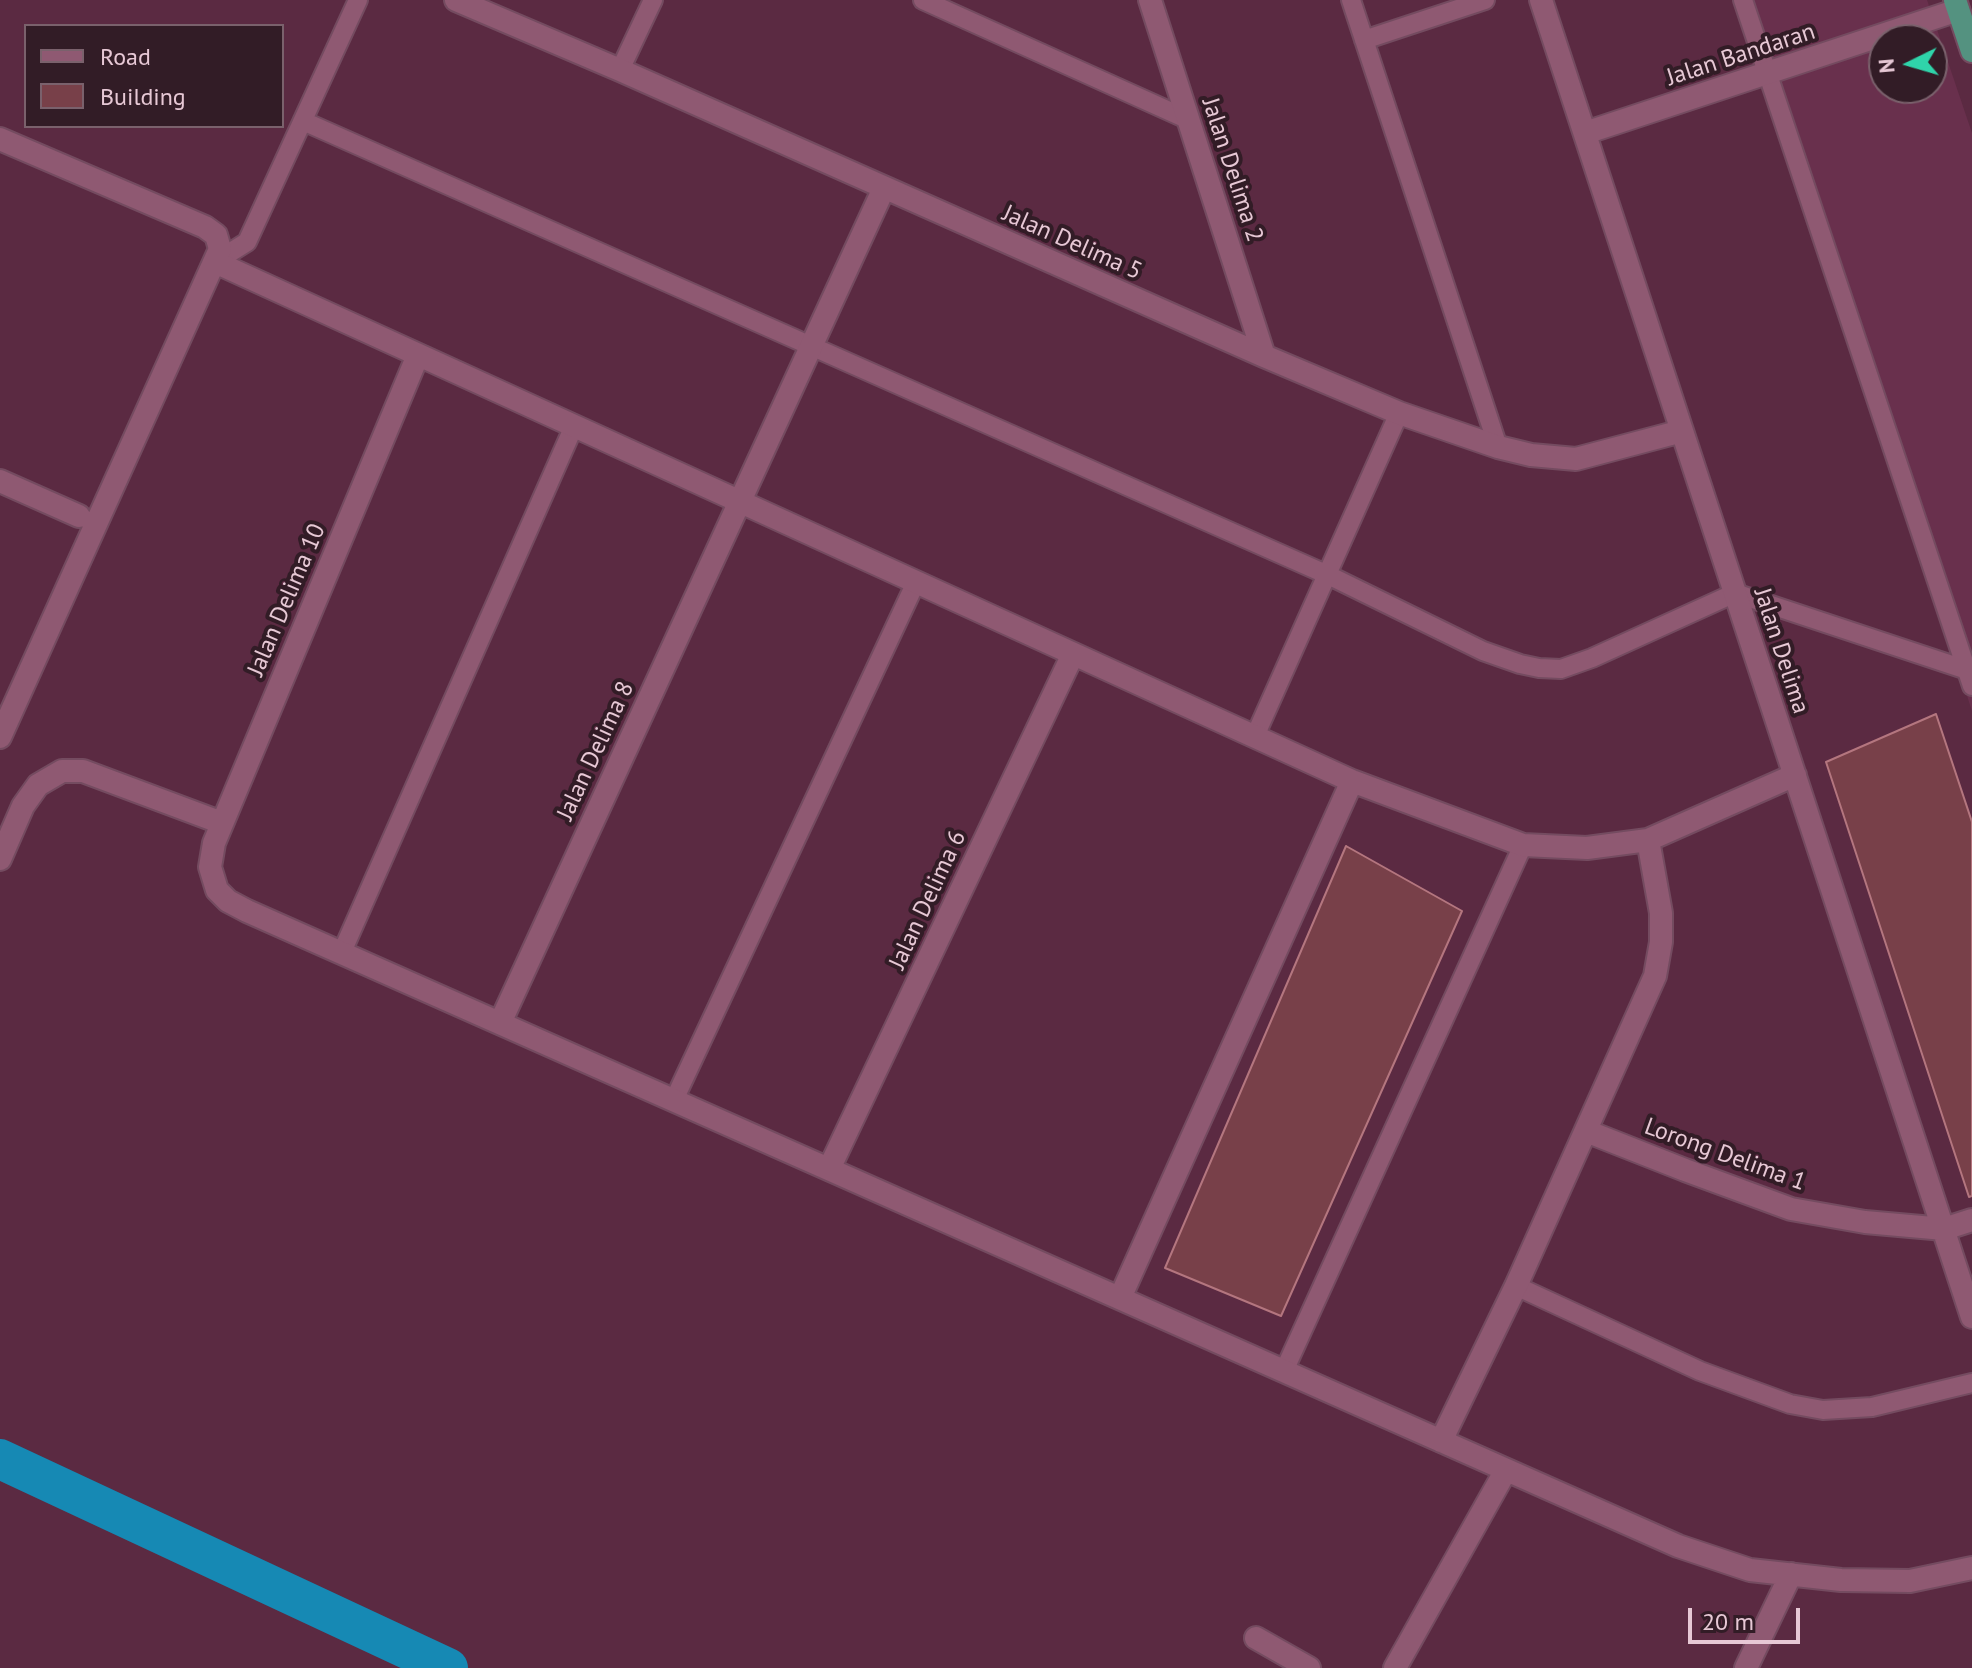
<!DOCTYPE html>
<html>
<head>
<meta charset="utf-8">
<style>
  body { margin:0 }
  #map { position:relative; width:1972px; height:1668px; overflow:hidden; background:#5b2a42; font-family:"PT Sans",sans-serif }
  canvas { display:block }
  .legend { position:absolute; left:24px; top:24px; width:260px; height:104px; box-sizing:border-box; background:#321c26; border:2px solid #7a616c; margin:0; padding:10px 14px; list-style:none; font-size:24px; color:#e7c8d5 }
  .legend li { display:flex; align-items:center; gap:16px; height:40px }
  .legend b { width:40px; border:2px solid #7a616c }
  .north { position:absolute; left:1868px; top:24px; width:80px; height:80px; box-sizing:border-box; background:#321c26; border:2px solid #7a616c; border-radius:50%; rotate:265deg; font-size:22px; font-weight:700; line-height:32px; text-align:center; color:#e7c8d5 }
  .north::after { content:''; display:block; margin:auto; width:28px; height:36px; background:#2fd4aa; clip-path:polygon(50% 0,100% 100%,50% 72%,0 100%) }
  .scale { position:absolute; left:1688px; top:1608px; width:112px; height:36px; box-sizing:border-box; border:4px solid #e7c8d5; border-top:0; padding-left:10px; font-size:24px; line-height:28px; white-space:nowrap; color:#e7c8d5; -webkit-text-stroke:6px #321c26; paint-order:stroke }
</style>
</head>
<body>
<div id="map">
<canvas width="1972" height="1668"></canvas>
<ul class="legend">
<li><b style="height:10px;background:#8f5972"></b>Road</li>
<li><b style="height:22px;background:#784049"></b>Building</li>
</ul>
<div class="north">N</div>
<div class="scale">20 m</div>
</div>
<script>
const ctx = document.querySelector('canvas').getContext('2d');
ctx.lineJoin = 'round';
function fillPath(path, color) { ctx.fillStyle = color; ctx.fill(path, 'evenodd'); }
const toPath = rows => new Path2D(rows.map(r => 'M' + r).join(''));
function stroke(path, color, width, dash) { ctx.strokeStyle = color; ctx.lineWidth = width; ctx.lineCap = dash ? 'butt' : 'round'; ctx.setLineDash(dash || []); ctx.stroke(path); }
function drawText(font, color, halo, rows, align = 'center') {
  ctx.font = font + ' "PT Sans",sans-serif'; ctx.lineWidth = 8; ctx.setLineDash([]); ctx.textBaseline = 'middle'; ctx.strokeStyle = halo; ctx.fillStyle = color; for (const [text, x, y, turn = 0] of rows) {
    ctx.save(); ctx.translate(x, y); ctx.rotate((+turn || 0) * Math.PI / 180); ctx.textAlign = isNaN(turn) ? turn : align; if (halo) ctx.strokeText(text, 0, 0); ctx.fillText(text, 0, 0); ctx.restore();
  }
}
fillPath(toPath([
  [1739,0,1927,0,1972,133,1972,711],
  [1884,40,1932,40,1932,88,1884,88]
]), '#69304d');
stroke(toPath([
  [0,1459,448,1668]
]), '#1689b4', 40);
const building = toPath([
  [1936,714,1972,822,1972,1196,1969,1197,1826,762,1936,714],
  [1346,846,1462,911,1281,1316,1165,1268,1346,846]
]);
fillPath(building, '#784049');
stroke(building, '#b4767f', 2);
const service = toPath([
  [923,0,1189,120],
  [1351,0,1498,447],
  [1743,0,1972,686],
  [1364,40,1485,0],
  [620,70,653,0],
  [303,121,1328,575,1483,651,1520,664,1539,668,1561,669,1592,658,1735,593,1967,670],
  [215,262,247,242,358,0],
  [1255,736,1399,413],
  [342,952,574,426],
  [674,1100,916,582],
  [1516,1286,1700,1371,1790,1404,1823,1410,1872,1407,1972,1383],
  [1284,1371,1523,845]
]);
const minor = toPath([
  [456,0,620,70,1264,356,1399,413,1498,447,1531,455,1576,459,1682,431],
  [1150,0,1264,356],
  [1541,0,1972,1317],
  [1585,133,1958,10],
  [0,139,205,227,216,235,220,249,0,737],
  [215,262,1352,781,1523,845,1587,848,1648,840,1795,775],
  [418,355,214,843,210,867,217,890,228,901,247,911,1678,1546,1750,1570,1841,1580,1910,1581,1972,1568],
  [0,481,79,516],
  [0,859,23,806,38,785,62,771,83,771,222,823],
  [500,1023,884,188],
  [1586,1131,1685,1170,1791,1209,1865,1222,1944,1229,1972,1220],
  [829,1169,1073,654],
  [1120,1298,1352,781],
  [1441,1441,1516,1286,1655,976,1661,942,1661,913,1648,840],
  [1256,1638,1309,1668],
  [1395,1668,1506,1470],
  [1746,1668,1791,1574]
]);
const trunk = toPath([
  [1955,0,1972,51]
]);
stroke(service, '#744b60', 22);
stroke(minor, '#744b60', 26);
stroke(trunk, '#744b60', 26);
stroke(service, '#8f5972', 18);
stroke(minor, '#8f5972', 22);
stroke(trunk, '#549280', 22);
drawText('24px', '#e7c8d5', '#321c26', [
  ["Jalan Bandaran",1741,55,-18],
  ["Jalan Delima 2",1232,170,72],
  ["Jalan Delima 5",1072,243,24],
  ["Jalan Delima 10",287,600,-67],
  ["Jalan Delima",1781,651,72],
  ["Jalan Delima 8",596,751,-65],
  ["Jalan Delima 6",928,900,-65],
  ["Lorong Delima 1",1725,1155,20]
]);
</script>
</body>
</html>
